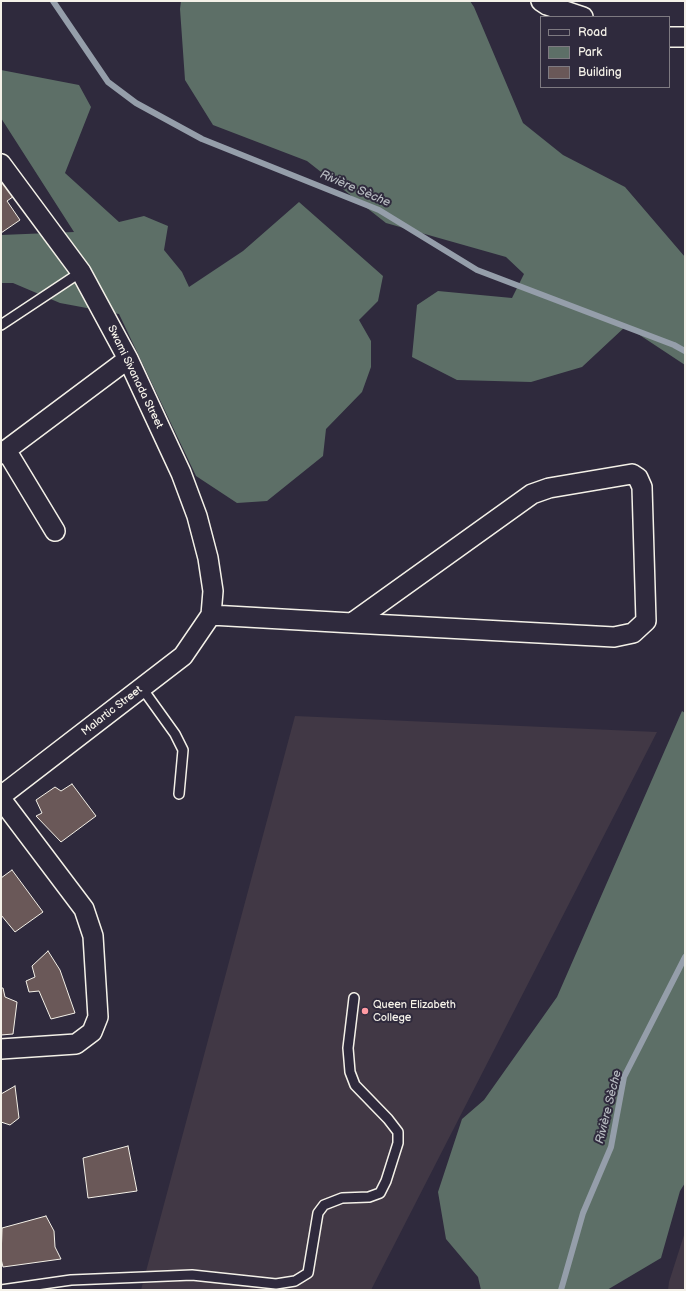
<!DOCTYPE html>
<html>
<head>
<meta charset="utf-8">
<style>
  body { margin:0 }
  #map { position:relative; width:686px; height:1291px; overflow:hidden; background:#2f2a3d; font-family:"Balsamiq Sans",sans-serif }
  canvas { display:block }
  .frame { position:absolute; inset:0; border:2px solid #f4f1e8; pointer-events:none }
  .legend { position:absolute; left:540px; top:16px; width:130px; height:72px; box-sizing:border-box; background:#2f2a3d; border:1px solid #7e7a81; margin:0; padding:5px 7px; list-style:none; font-size:12px; color:#f4f1e8 }
  .legend li { display:flex; align-items:center; gap:8px; height:20px }
  .legend b { width:20px; border:1px solid #7e7a81 }
</style>
</head>
<body>
<div id="map">
<canvas width="686" height="1291"></canvas>
<div class="frame"></div>
<ul class="legend">
<li><b style="height:5px;background:#2f2a3d"></b>Road</li>
<li><b style="height:11px;background:#5d6f67"></b>Park</li>
<li><b style="height:11px;background:#6a5858"></b>Building</li>
</ul>
</div>
<script>
const ctx = document.querySelector('canvas').getContext('2d');
ctx.lineJoin = 'round';
function fillPath(path, color) { ctx.fillStyle = color; ctx.fill(path, 'evenodd'); }
const toPath = rows => new Path2D(rows.map(r => 'M' + r).join(''));
function stroke(path, color, width, dash) { ctx.strokeStyle = color; ctx.lineWidth = width; ctx.lineCap = dash ? 'butt' : 'round'; ctx.setLineDash(dash || []); ctx.stroke(path); }
function drawText(font, color, halo, rows, align = 'center') {
  ctx.font = font + ' "Balsamiq Sans",sans-serif'; ctx.lineWidth = 4; ctx.setLineDash([]); ctx.textBaseline = 'middle'; ctx.strokeStyle = halo; ctx.fillStyle = color; for (const [text, x, y, turn = 0] of rows) {
    ctx.save(); ctx.translate(x, y); ctx.rotate((+turn || 0) * Math.PI / 180); ctx.textAlign = isNaN(turn) ? turn : align; if (halo) ctx.strokeText(text, 0, 0); ctx.fillText(text, 0, 0); ctx.restore();
  }
}
fillPath(toPath([
  [295,716,657,732,371,1290,141,1290],
  [685,1232,685,1290,668,1290,669,1282]
]), '#413845');
fillPath(toPath([
  [181,1,470,1,474,7,523,123,563,155,625,187,685,257,685,365,626,326,582,367,531,382,457,380,412,357,417,305,438,291,512,298,524,274,506,257,386,223,307,161,213,125,185,80,180,9],
  [1,70,79,85,91,107,65,173,119,222,144,216,168,226,164,250,182,272,189,287,243,251,299,202,383,276,378,301,359,320,371,341,371,367,362,392,326,429,323,456,267,501,237,503,196,476,119,314,60,303,13,283,1,283,1,235,74,232,1,118],
  [682,711,685,713,685,1183,680,1191,661,1258,607,1290,481,1290,478,1277,446,1239,438,1192,462,1119,484,1100,557,997]
]), '#5d6f67');
stroke(toPath([
  [53,1,108,82,136,103,202,139,379,210,477,270,674,345,685,351],
  [561,1290,583,1213,611,1147,624,1077,685,957]
]), '#959eaa', 6);
const building = toPath([
  [1,176,17,194,7,201,20,220,1,233,1,176],
  [72,784,96,816,61,842,36,816,42,813,36,800,55,787,61,791,72,784],
  [12,870,43,912,15,932,1,915,1,878,12,870],
  [48,951,60,970,75,1013,51,1019,39,991,29,992,26,981,35,977,32,966,48,951],
  [1,988,3,988,5,997,17,1002,13,1034,1,1035,1,988],
  [15,1086,19,1118,10,1125,1,1122,1,1094,15,1086],
  [128,1146,137,1191,88,1198,83,1158,128,1146],
  [46,1216,54,1231,55,1247,61,1259,3,1267,1,1259,2,1228,46,1216]
]);
fillPath(building, '#6a5858');
stroke(building, '#f4f1e8', 1);
const lane = toPath([
  [1,325,81,272],
  [142,688,175,734,183,750,179,794],
  [1,1290,71,1280,192,1275,276,1284,295,1281,308,1273,318,1213,324,1205,342,1198,369,1197,380,1193,386,1181,398,1143,398,1132,388,1119,355,1085,350,1072,348,1048,354,998]
]);
const street = toPath([
  [541,1,547,5,583,17],
  [669,37,685,37],
  [1,164,81,272,128,359,181,473,197,516,208,558,213,591,211,615,183,656,1,796],
  [6,450,55,531],
  [1,454,128,359],
  [211,615,352,623,614,637,633,633,646,621,642,487,638,478,632,474,549,488,532,494,352,623],
  [1,799,84,909,93,936,98,1017,92,1032,76,1044,1,1049]
]);
stroke(lane, '#f4f1e8', 12);
stroke(street, '#f4f1e8', 22);
stroke(lane, '#2f2a3d', 9);
stroke(street, '#2f2a3d', 19);
for (const [x, y, r, color] of [
  [365,1011,4,"#ff9aa2"]
]) { const dot = new Path2D(); dot.arc(x, y, r, 0, 2 * Math.PI); ctx.fillStyle = color; ctx.fill(dot); stroke(dot, '#2f2a3d', 1.5); }
drawText('11px', '#f4f1e8', '#2f2a3d', [
  ["Swami Sivanada Street",135,377,64],
  ["Malartic Street",112,711,-38]
]);
drawText('11px', '#f4f1e8', '#2f2a3d', [
  ["Queen Elizabeth",373,1005],
  ["College",373,1018]
], 'left');
drawText('italic 12px', '#b5b9bf', '#2f2a3d', [
  ["Rivière Sèche",355,189,23],
  ["Rivière Sèche",609,1107,-76]
]);
</script>
</body>
</html>
